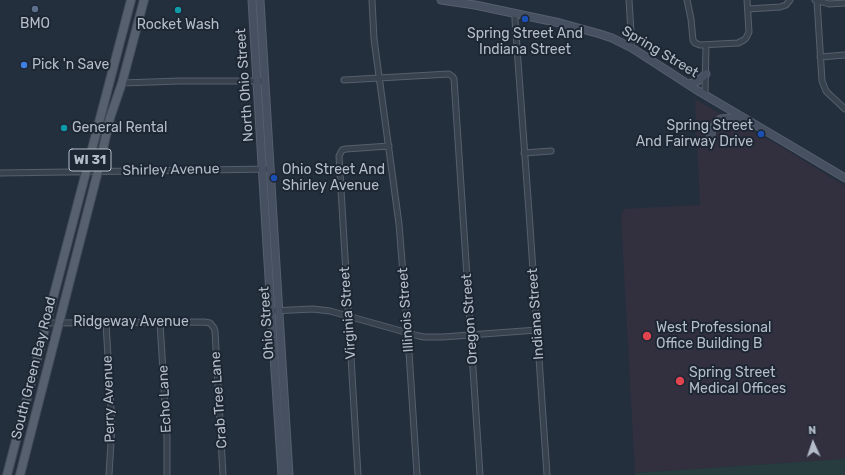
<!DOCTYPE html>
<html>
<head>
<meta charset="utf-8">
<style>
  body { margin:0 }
  #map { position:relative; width:845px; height:475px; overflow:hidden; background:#242f3e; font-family:Rubik,sans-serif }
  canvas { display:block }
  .north { position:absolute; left:793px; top:423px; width:40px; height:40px; -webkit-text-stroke:3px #1d2633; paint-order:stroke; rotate:357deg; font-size:11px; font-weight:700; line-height:16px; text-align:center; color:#b4bcc9 }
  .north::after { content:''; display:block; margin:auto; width:14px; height:18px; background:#b4bcc9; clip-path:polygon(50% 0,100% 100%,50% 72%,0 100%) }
</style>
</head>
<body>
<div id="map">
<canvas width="845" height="475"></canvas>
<div class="north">N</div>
</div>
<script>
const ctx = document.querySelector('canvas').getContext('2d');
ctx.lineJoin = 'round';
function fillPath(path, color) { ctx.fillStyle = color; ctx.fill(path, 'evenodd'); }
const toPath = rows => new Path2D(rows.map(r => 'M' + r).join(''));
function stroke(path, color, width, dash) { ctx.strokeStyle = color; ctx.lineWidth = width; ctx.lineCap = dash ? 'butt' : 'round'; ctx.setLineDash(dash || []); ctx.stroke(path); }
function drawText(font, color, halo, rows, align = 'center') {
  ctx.font = font + ' Rubik,sans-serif'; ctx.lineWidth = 4; ctx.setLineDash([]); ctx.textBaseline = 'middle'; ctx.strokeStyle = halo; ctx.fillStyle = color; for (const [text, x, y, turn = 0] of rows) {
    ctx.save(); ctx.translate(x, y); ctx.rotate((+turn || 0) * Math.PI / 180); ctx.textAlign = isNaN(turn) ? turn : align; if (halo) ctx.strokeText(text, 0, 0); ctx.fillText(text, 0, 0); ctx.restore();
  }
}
fillPath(toPath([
  [695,99,724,116,736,124,773,142,845,186,845,459,635,473,621,215,624,209,700,205]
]), '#32303f');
fillPath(toPath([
  [845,459,845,475,635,475,635,473]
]), '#263c3f');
const street = toPath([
  [372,0,374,39,399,224,408,337,417,475],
  [629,0,632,48],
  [687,0,691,19,693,40,695,43,700,45,738,43,744,40,746,38,749,32,747,0],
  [815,0,829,4,845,3],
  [817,1,822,81,826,91,830,95,845,109],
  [748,9,780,7,786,5,790,0],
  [515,13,515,20,529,212,547,475],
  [820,57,845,55],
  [344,80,449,74,453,77,454,79,480,475],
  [122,83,180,81,265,81],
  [705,95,706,45],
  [524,153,551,151],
  [0,173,271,169],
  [271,311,313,309,330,311,419,336,424,337,443,337,537,330],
  [160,322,167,438,167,475],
  [47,323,204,322,210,323,214,328,215,331,223,475],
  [106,323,112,426,109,475],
  [358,475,339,156,342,150,346,149,389,146]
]);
const secondary = toPath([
  [252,0,271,311,282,475],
  [260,0,274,233,289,475],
  [441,0,475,5,560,23,600,34,612,38,632,48,700,92,788,144,845,178],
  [688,84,698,81,706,74],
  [710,139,712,130,715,124,718,121,721,119,731,118,744,122]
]);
const primary = toPath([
  [7,475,41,344,131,0],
  [20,475,98,171,110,118,122,83,144,0]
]);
stroke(street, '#565f6c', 7);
stroke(secondary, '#565f6c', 9);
stroke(primary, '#414a57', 10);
stroke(street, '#38414e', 5);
stroke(secondary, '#465061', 7);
stroke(primary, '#56606e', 8);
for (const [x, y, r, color] of [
  [35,9,4,"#5c6f8a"],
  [178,10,4,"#0f9aa8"],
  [525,19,4,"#1a4fb4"],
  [24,65,4,"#3f7fe0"],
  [64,128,4,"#0f9aa8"],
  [761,134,4,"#1a4fb4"],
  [274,178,4,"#1a4fb4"],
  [647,336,5,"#e0444e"],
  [680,381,5,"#e0444e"]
]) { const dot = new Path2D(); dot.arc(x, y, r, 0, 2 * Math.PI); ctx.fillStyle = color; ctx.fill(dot); stroke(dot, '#1d2633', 1.5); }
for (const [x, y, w] of [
  [90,160,42]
]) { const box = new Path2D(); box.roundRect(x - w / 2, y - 11, w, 22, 3); ctx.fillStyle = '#1d2633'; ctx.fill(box); stroke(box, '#b4bcc9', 1); }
drawText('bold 13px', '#b4bcc9', null, [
  ["WI 31",90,160]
]);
drawText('14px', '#b4bcc9', '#1d2633', [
  ["BMO",35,24,"center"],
  ["Rocket Wash",178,25,"center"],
  ["Spring Street And",525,34,"center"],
  ["Indiana Street",525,50,"center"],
  ["Pick 'n Save",32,65],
  ["Spring Street",753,126,"right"],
  ["And Fairway Drive",753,142,"right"],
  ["General Rental",72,128],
  ["Ohio Street And",282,170],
  ["Shirley Avenue",282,186],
  ["West Professional",656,328],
  ["Office Building B",656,344],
  ["Spring Street",689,373],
  ["Medical Offices",689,389]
], 'left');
drawText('14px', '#b4bcc9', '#1d2633', [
  ["Spring Street",660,52,31],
  ["North Ohio Street",245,85,-94],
  ["Shirley Avenue",171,170,-1],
  ["Illinois Street",406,310,-94],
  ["Virginia Street",348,313,-94],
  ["Indiana Street",536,314,-94],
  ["Oregon Street",470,319,-94],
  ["Ridgeway Avenue",131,322],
  ["Ohio Street",267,323,-94],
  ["South Green Bay Road",34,368,-76],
  ["Perry Avenue",109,399,-92],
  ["Echo Lane",165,399,-93],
  ["Crab Tree Lane",219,400,-94]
]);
</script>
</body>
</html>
